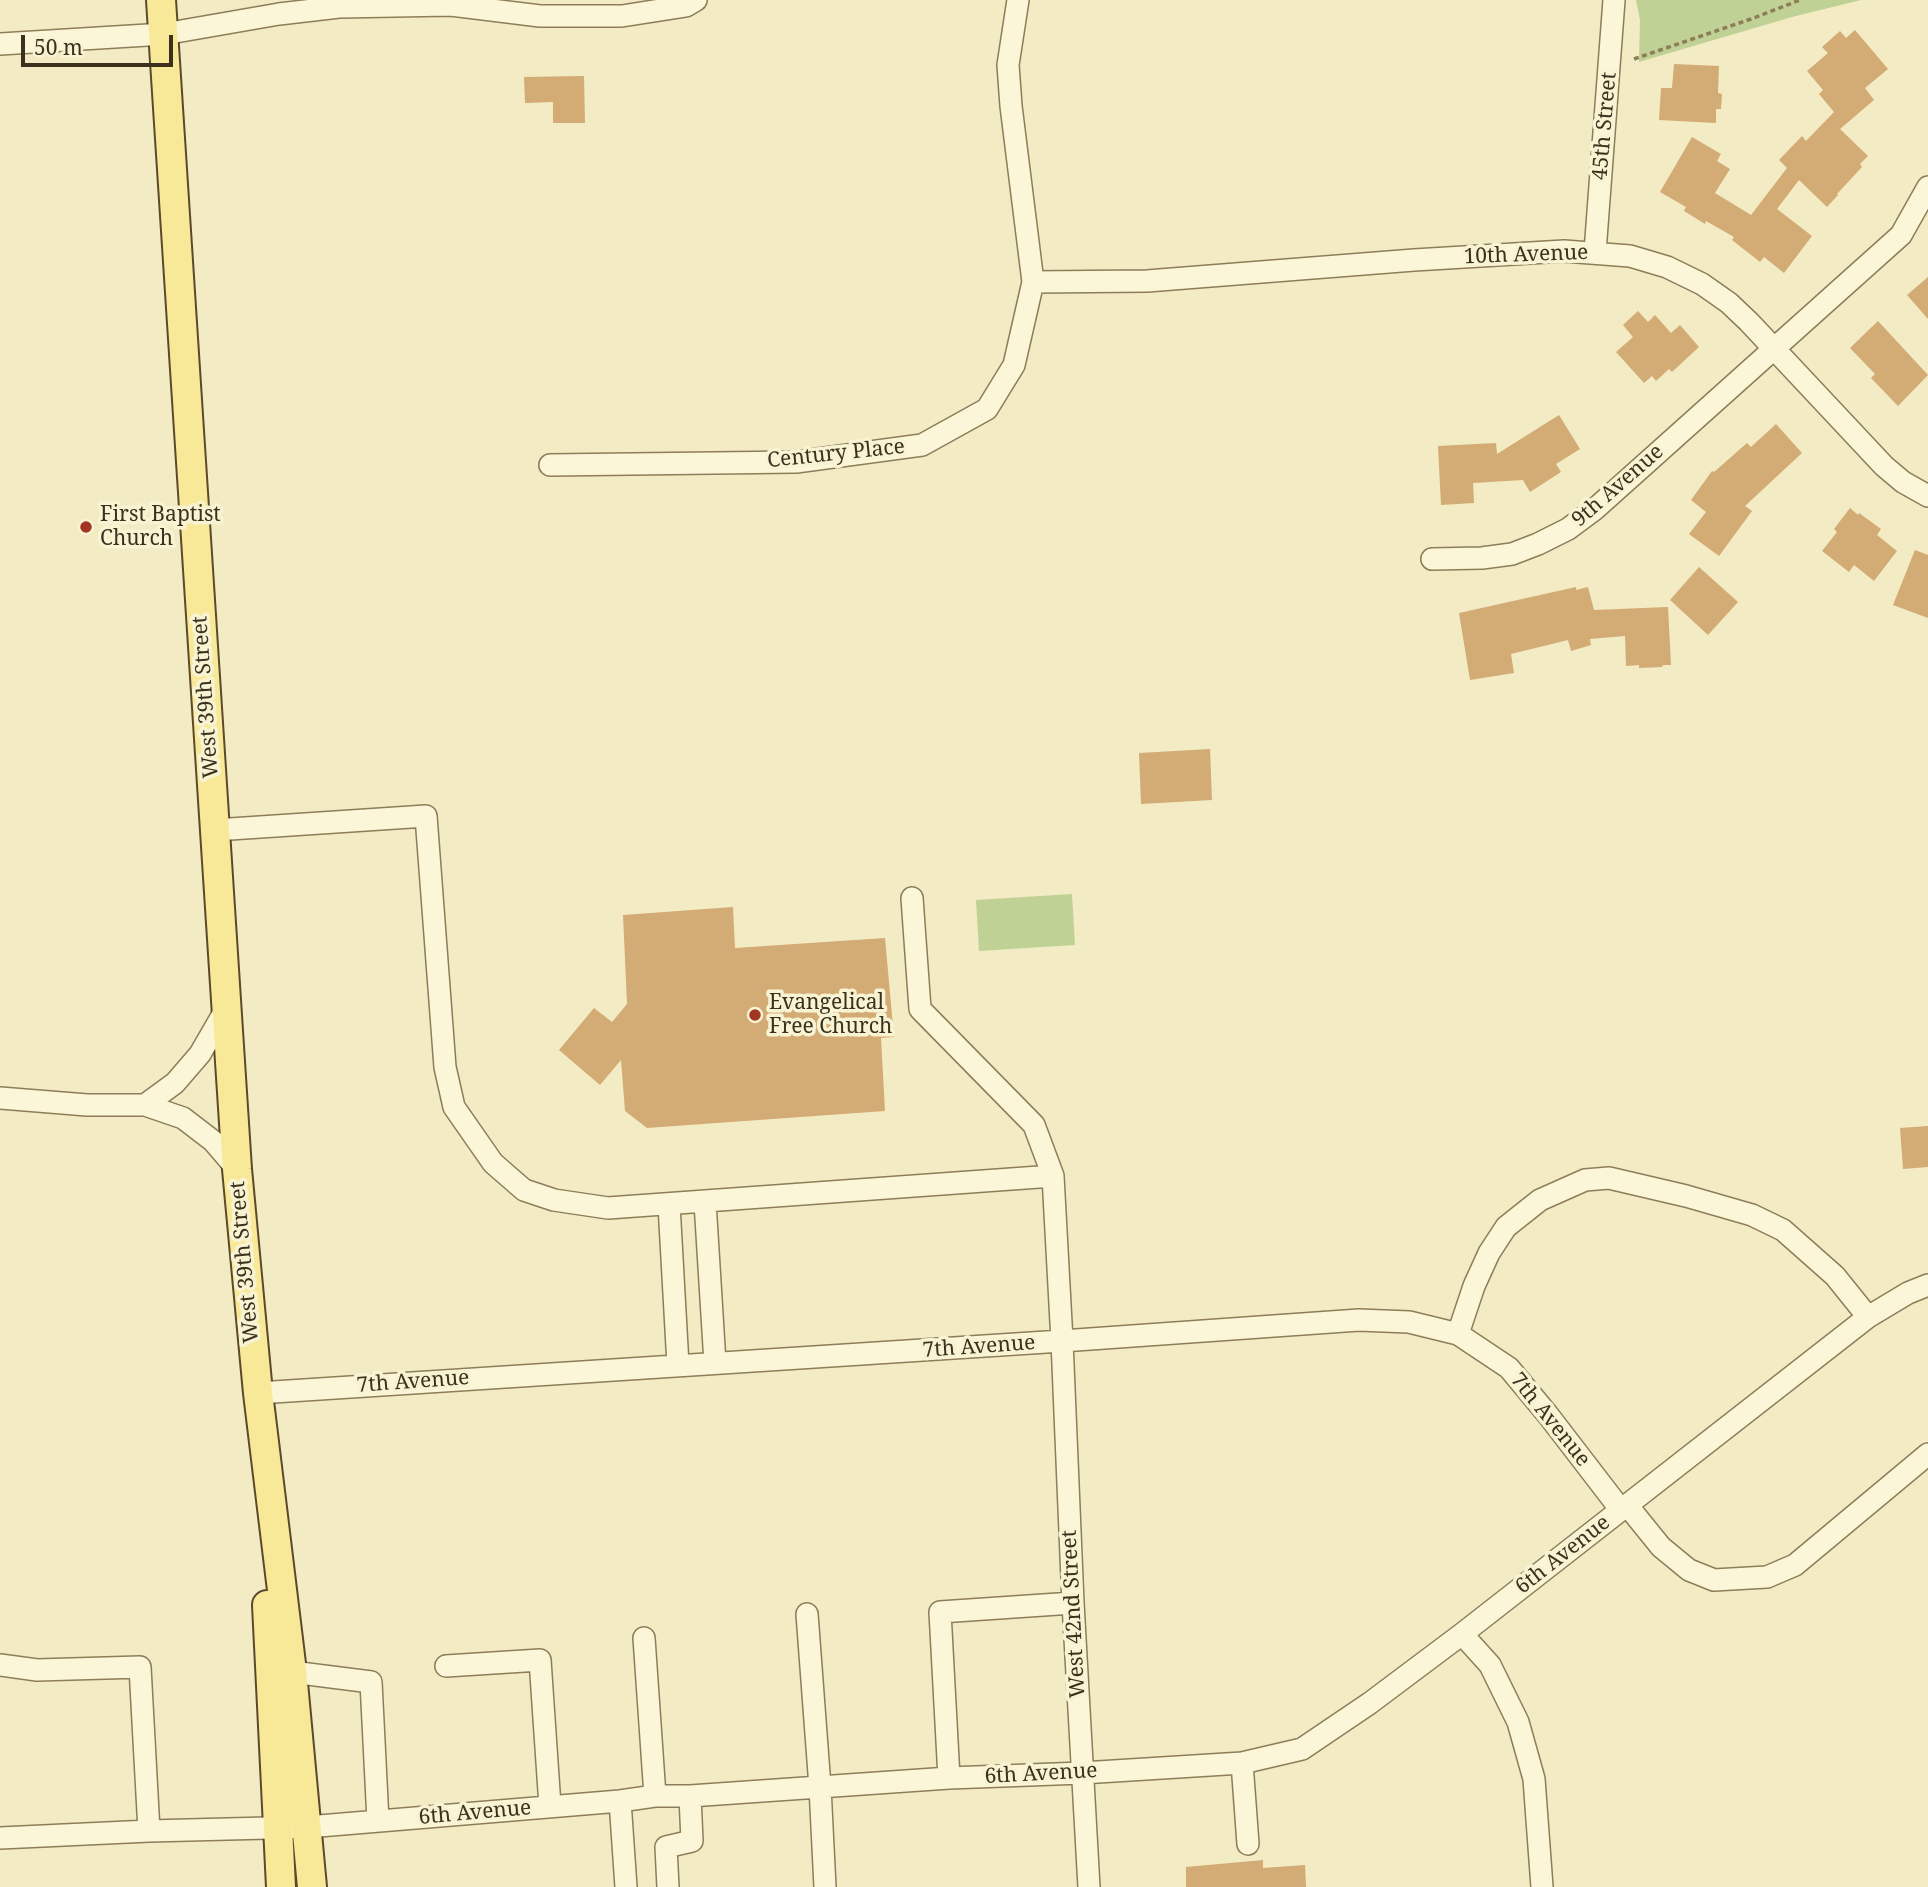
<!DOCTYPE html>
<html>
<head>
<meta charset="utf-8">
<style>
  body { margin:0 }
  #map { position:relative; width:1928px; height:1887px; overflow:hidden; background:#f2ebc3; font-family:"Noto Serif",serif }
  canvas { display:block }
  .scale { position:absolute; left:21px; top:35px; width:152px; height:32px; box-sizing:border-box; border:4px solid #3c311d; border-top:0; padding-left:9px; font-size:21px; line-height:24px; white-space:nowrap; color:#3c311d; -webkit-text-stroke:5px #f8f3d3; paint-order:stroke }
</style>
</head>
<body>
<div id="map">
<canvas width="1928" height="1887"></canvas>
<div class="scale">50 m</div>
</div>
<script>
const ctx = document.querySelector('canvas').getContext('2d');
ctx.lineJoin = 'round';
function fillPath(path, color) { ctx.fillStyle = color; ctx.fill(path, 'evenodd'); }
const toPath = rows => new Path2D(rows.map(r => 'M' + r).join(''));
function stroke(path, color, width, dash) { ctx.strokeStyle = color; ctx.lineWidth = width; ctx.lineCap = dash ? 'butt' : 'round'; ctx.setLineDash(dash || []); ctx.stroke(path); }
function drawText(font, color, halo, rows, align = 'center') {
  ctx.font = font + ' "Noto Serif",serif'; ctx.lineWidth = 7; ctx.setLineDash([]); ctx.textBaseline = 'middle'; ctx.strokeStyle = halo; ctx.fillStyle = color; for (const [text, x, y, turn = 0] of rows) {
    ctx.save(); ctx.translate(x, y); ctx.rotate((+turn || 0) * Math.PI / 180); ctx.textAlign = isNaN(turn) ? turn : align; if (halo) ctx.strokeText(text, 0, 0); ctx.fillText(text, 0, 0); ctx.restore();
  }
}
fillPath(toPath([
  [1636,0,1861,0,1792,17,1639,62,1640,20],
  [1072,894,1075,945,979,951,976,900]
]), '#c0d195');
fillPath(toPath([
  [1855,30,1888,69,1865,88,1874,100,1840,129,1868,156,1860,164,1862,167,1837,194,1838,195,1827,207,1799,180,1777,209,1812,236,1784,273,1764,257,1760,262,1732,240,1734,237,1706,221,1705,224,1684,211,1686,207,1660,192,1692,137,1721,154,1717,161,1730,169,1715,193,1751,215,1787,168,1779,160,1802,136,1806,141,1834,112,1819,94,1823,90,1807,71,1828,53,1822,47,1840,31,1846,38],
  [1674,64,1719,66,1718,93,1722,94,1721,109,1716,109,1716,123,1659,120,1661,88,1672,88],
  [584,76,585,123,553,123,553,102,525,103,524,77],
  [1928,277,1928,319,1907,295],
  [1638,311,1648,322,1655,315,1671,333,1680,325,1699,347,1672,372,1669,369,1656,381,1652,376,1644,383,1616,352,1633,337,1623,325],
  [1878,321,1928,375,1898,406,1871,378,1875,374,1850,348],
  [1559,415,1580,449,1556,464,1561,472,1530,492,1523,480,1473,483,1474,503,1441,505,1438,446,1496,443,1497,454],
  [1776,424,1802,453,1745,506,1752,511,1719,556,1689,534,1706,512,1691,500,1712,471,1714,472,1747,443,1751,447],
  [1850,508,1858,515,1859,513,1881,529,1877,535,1897,551,1874,581,1854,565,1849,572,1822,551,1837,532,1834,529],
  [1915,550,1928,555,1928,618,1893,605],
  [1699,567,1738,602,1708,635,1670,600],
  [1576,587,1576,590,1588,587,1594,610,1668,607,1671,665,1663,665,1662,667,1639,668,1639,665,1626,666,1625,636,1590,639,1591,645,1571,651,1568,640,1511,654,1514,673,1470,680,1459,613],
  [1210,749,1212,800,1141,804,1139,753],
  [733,907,735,948,885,938,894,1037,881,1038,885,1111,647,1128,625,1111,621,1060,600,1085,559,1050,594,1008,612,1022,627,1004,623,915],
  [1928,1126,1928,1167,1903,1169,1900,1128],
  [1263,1860,1263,1868,1305,1865,1306,1887,1186,1887,1186,1867]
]), '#d3ab75');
const minor = toPath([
  [0,44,164,34,279,14,339,7,451,5,540,16,622,16,686,6,696,0],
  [1595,252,1614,0],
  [1033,282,1147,281,1414,260,1564,251,1630,256,1667,267,1702,284,1729,303,1749,322,1884,466,1903,482,1928,496],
  [550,465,796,462,922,445,987,409,1014,365,1033,282,1011,106,1008,65,1018,0],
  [1432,559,1482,558,1512,554,1538,544,1568,529,1595,509,1901,235,1928,187],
  [215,830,426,816,445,1067,454,1107,493,1163,524,1190,554,1200,608,1208,1053,1176],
  [912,898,920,1009,1034,1125,1053,1176,1062,1341,1073,1603,1089,1887],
  [0,1098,87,1105,145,1105,183,1118,213,1141,237,1169],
  [145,1105,175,1083,200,1054,226,1009],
  [705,1202,715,1363],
  [669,1205,678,1365],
  [1458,1334,1474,1286,1489,1253,1506,1227,1540,1200,1585,1180,1609,1178,1686,1196,1752,1215,1783,1230,1835,1276,1868,1317],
  [258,1393,1062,1341,1359,1320,1409,1322,1458,1334,1509,1368,1548,1415,1621,1510],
  [1627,1505,1661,1547,1689,1570,1714,1580,1767,1577,1795,1565,1928,1454],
  [807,1614,820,1787,825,1887],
  [1462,1634,1490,1665,1518,1722,1534,1779,1542,1887],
  [644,1638,655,1796],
  [0,1665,37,1670,140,1667,149,1831],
  [446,1666,540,1660,550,1806],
  [292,1672,371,1682,378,1821],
  [1242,1763,1248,1844],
  [949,1778,940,1612,1073,1603],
  [620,1801,626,1887],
  [0,1838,149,1831,307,1827,620,1801,655,1796,690,1796,949,1778,1082,1773,1242,1763,1302,1749,1370,1703,1462,1634,1868,1317,1908,1293,1928,1285],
  [668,1887,666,1847,692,1841,690,1796]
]);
const major = toPath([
  [161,0,237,1169,258,1393,292,1672,312,1887],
  [267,1605,281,1887]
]);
stroke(minor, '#8d7d58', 24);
stroke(major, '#5b492c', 32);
stroke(toPath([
  [1634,59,1751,19,1800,0]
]), '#8d7d58', 3.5, [5, 3.5]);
stroke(minor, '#fbf6d7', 21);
stroke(major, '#f8e998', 28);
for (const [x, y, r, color] of [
  [86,527,7,"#a23623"],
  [755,1015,7,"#a23623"]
]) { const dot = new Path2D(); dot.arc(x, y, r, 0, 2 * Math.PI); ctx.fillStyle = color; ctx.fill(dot); stroke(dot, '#f8f3d3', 2.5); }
drawText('21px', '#3c311d', '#f8f3d3', [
  ["45th Street",1605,126,-85],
  ["10th Avenue",1526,255,-2],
  ["Century Place",836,454,-6],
  ["9th Avenue",1618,486,-41],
  ["West 39th Street",206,697,-94],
  ["West 39th Street",245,1262,-95],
  ["7th Avenue",979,1347,-4],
  ["7th Avenue",413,1382,-4],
  ["7th Avenue",1550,1420,51],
  ["6th Avenue",1563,1555,-38],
  ["West 42nd Street",1074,1614,-93],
  ["6th Avenue",1041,1774,-3],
  ["6th Avenue",475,1813,-5]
]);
drawText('21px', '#3c311d', '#f8f3d3', [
  ["First Baptist",100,515],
  ["Church",100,539],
  ["Evangelical",769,1003],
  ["Free Church",769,1027]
], 'left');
</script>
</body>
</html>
